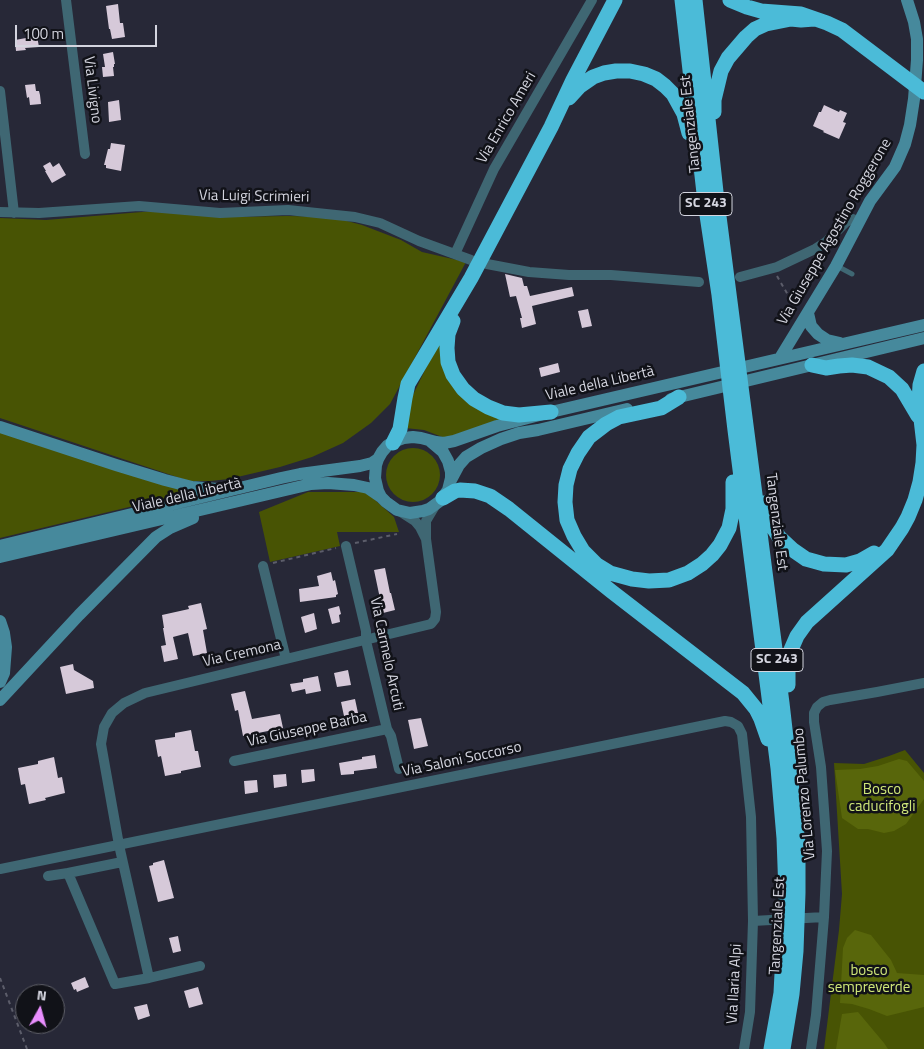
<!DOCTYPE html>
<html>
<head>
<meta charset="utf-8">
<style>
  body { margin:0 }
  #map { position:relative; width:924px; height:1049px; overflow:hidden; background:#272837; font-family:"Titillium Web",sans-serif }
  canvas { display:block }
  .north { position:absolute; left:15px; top:984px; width:50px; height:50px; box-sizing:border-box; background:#111218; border:1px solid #5f6068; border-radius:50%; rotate:7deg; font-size:14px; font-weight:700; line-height:20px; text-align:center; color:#d4d5df }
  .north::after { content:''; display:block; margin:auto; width:18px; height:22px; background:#e98efe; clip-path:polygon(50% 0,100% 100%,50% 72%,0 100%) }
  .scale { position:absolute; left:15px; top:25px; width:142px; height:22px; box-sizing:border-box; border:2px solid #d4d5df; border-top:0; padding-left:6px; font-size:15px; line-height:18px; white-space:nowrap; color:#d4d5df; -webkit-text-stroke:4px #111218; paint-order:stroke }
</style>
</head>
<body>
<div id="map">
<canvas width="924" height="1049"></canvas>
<div class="north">N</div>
<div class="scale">100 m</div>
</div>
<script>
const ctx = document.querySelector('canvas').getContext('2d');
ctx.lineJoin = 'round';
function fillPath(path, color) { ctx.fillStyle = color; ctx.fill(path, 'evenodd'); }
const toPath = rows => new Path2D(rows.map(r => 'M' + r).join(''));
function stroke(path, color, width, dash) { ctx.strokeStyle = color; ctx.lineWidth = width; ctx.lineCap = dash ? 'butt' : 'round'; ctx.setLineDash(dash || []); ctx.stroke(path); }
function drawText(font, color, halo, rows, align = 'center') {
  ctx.font = font + ' "Titillium Web",sans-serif'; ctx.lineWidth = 5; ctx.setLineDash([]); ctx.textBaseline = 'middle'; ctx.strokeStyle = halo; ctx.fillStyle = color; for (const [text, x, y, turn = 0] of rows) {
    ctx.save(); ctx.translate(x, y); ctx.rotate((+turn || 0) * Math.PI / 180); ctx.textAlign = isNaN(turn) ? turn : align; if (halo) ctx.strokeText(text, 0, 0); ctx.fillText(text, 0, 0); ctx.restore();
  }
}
fillPath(toPath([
  [154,211,206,216,236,217,287,216,332,217,362,225,401,240,422,252,466,262,390,404,371,423,343,443,312,457,280,467,229,479,210,481,189,481,0,418,0,218,46,220],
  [441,337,444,366,507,418,445,438,424,430,405,428,410,401],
  [0,432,196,491,0,538],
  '386 475a27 27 0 1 1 54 0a27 27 0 1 1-54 0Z',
  [308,492,366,492,394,517,399,532,337,532,340,546,270,562,259,512],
  [905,750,924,773,924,1049,824,1049,839,930,842,894,834,763,864,764,889,756]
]), '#485404');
fillPath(toPath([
  [899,759,907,761,924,781,924,799,906,824,894,831,884,833,868,829,858,829,842,818,835,770,860,769,878,766],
  [855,930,871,935,891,960,897,973,924,975,924,1007,887,1016,869,1009,852,1004,840,1003,843,948,847,938],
  [858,1012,884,1043,888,1049,836,1049,842,1014]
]), '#58660b');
fillPath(toPath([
  [118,4,120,23,123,23,125,37,112,39,110,29,109,29,106,6],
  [37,36,39,47,25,48,26,50,16,51,15,40],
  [113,52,115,64,114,64,114,67,113,67,114,76,103,77,102,67,105,67,103,54],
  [35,84,36,91,39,91,40,95,41,104,30,105,29,97,27,98,25,85],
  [119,100,121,120,109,122,108,102],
  [824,105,839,112,840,110,847,113,843,122,846,123,839,139,823,132,824,131,813,126,819,112,821,112],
  [111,143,125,145,121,171,106,168,106,165,104,165,108,149,110,149],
  [50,162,53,167,59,163,66,175,52,183,45,171,46,171,43,166],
  [505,274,522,278,524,286,527,286,530,296,572,287,574,296,532,306,536,324,522,328,520,318,522,318,516,296,510,297],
  [588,309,592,326,582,328,578,311],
  [558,363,560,372,541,377,539,368],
  [385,568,390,593,391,593,395,610,383,613,374,570],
  [331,572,333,581,335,580,338,594,336,595,336,597,300,602,299,589,319,586,317,576],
  [201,603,207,629,203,630,207,653,193,656,188,633,173,637,178,659,164,662,161,646,166,645,163,628,164,628,162,615,189,609,188,606],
  [339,606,341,614,339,615,340,622,332,624,328,609],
  [314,613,317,629,305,633,301,617],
  [73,664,74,670,93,681,94,688,66,694,60,667],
  [348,670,351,685,337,687,334,673],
  [318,676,321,691,306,694,305,689,292,692,290,684,303,682,303,679],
  [245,691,252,719,280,714,283,728,243,736,238,710,235,711,231,694],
  [355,699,358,713,344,716,341,702],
  [421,718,428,746,414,749,408,720],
  [191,730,195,751,198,751,201,767,181,771,181,773,165,776,161,756,158,757,155,740,175,737,175,733],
  [375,755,377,768,354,771,354,774,341,775,339,763,362,759,362,757],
  [54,757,58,778,62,777,65,793,45,798,46,800,29,804,25,784,21,785,18,768,38,764,38,761],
  [314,769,315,781,302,783,301,770],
  [286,774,287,786,274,788,273,775],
  [257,780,258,792,245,794,244,781],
  [164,860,174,898,158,902,149,866,153,865,153,863],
  [178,936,181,951,173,953,169,938],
  [85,977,89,987,77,992,76,989,74,990,71,983],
  [198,987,203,1004,189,1008,184,991],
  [147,1004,150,1016,138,1020,134,1007]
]), '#d6c9d9');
stroke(toPath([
  [777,276,788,295,794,302,800,305],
  [355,543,397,534],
  [273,563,336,548],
  [0,978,27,1049]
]), '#5c5d6a', 2, [4, 4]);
stroke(toPath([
  [837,266,852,274]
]), '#3f6773', 5);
stroke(toPath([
  [66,0,85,154],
  [0,91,14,213],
  [0,212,39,213,139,206,220,213,288,210,355,217,380,223,419,241,471,260],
  [455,254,494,169,592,0],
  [487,264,529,272,569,275,611,275,699,282],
  [740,277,777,267,815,249,826,242,846,222,853,219,858,222],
  [401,512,415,521,420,527,426,539,426,521,435,506],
  [346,546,366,631,366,641,387,729,391,736,399,769],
  [263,566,286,659],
  [234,761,387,729],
  [122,862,68,873,115,984,149,978,119,845,101,744,104,727,112,713,124,703,145,693,431,624,435,619,436,612,426,539],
  [0,869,725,721,731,722,738,726,742,734,751,817,753,921,750,1012,744,1049],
  [48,876,68,873],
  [753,921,824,917],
  [149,978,200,966],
  [811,1049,816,1015,824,917,827,851,821,767,814,722,814,713,817,707,823,702,830,700,877,692,924,683]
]), '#3f6773', 10);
stroke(toPath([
  [808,313,811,326,818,334,827,340,840,343],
  [780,358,836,266,870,201,895,167,905,144,910,125,914,99,917,60,917,39,914,22,907,0],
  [671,399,924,338],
  [0,427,116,465,165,480,192,487,218,489],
  [430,441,443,452,448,461,451,472,451,478,448,490,440,501,429,509,423,511,410,513,397,510,386,502,381,497,378,491,375,478,376,465,378,459,382,452,388,445,396,441,404,438,413,437,421,438,436,442,444,443,454,441,497,426,551,412,924,325],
  [451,480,459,465,466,457,481,448,501,439,519,433,538,430,627,409],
  [0,546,281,478,300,474,360,466,372,463,378,459],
  [0,557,311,484,328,483,354,485,368,488,381,497],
  [0,621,4,633,6,647,4,673,0,682],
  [0,700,79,615,156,537,170,528,193,518]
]), '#46899c', 12);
stroke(toPath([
  [682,0,705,202,719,295,735,430,778,768,784,838,786,893,783,954,781,993,771,1049],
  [695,0,717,201,782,703,798,843,798,893,796,951,792,994,783,1049],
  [730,0,747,7,761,11,801,14,827,23,842,30,924,92],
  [569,98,580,86,593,77,604,73,616,71,630,71,644,74,656,79,665,86,673,94,684,114,689,133],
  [714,112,714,100,721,71,728,58,746,37,755,29,766,24,791,19,801,20,814,19],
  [453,321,448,334,447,348,448,362,453,375,463,389,474,399,488,407,503,413,519,415,551,412],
  [812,365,826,368,839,366,852,365,868,367,889,377,902,389,918,416],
  [679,397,661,408,619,417,606,424,589,437,578,453,570,469,566,485,565,502,567,520,574,536,583,551,597,565,610,573,632,579,649,581,669,580,688,573,702,564,712,555,720,545,729,528,733,509,733,482],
  [393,443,400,429,405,398,408,384,471,278,551,127,573,80,615,0],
  [443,498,455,491,460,490,475,491,490,496,509,509,611,591,743,693,756,709,761,719,768,739],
  [763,503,765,515,779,537,793,550,806,559,824,564,846,565,860,561,874,553],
  [788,685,788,669,790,652,797,636,807,622,887,550,902,528,908,517,915,500,920,482,923,463,924,445,919,402,920,385,924,371]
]), '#4bbbd8', 15);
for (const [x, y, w] of [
  [706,204,52],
  [777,660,52]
]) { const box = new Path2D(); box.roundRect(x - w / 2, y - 11.5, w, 23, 4); ctx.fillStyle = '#111218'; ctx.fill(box); stroke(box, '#d4d5df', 1); }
drawText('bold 14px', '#d4d5df', null, [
  ["SC 243",706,204],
  ["SC 243",777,660]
]);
drawText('15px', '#d4d5df', '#111218', [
  ["Via Livigno",92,90,83],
  ["Via Enrico Ameri",507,118,-60],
  ["Tangenziale Est",691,124,-96],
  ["Via Luigi Scrimieri",254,197,1],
  ["Via Giuseppe Agostino Roggerone",835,232,-60],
  ["Viale della Libertà",600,384,-13],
  ["Viale della Libertà",187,496,-13],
  ["Tangenziale Est",776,522,83],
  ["Via Cremona",242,654,-13],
  ["Via Carmelo Arcuti",386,654,78],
  ["Via Giuseppe Barba",307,730,-12],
  ["Via Saloni Soccorso",462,760,-12],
  ["Via Lorenzo Palumbo",805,794,-95],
  ["Tangenziale Est",778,926,-87],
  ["Via Ilaria Alpi",735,984,-87]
]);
drawText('15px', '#d0e779', '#111218', [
  ["Bosco",882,790],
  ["caducifogli",882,807],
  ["bosco",869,971],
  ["sempreverde",869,988]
]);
</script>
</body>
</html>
